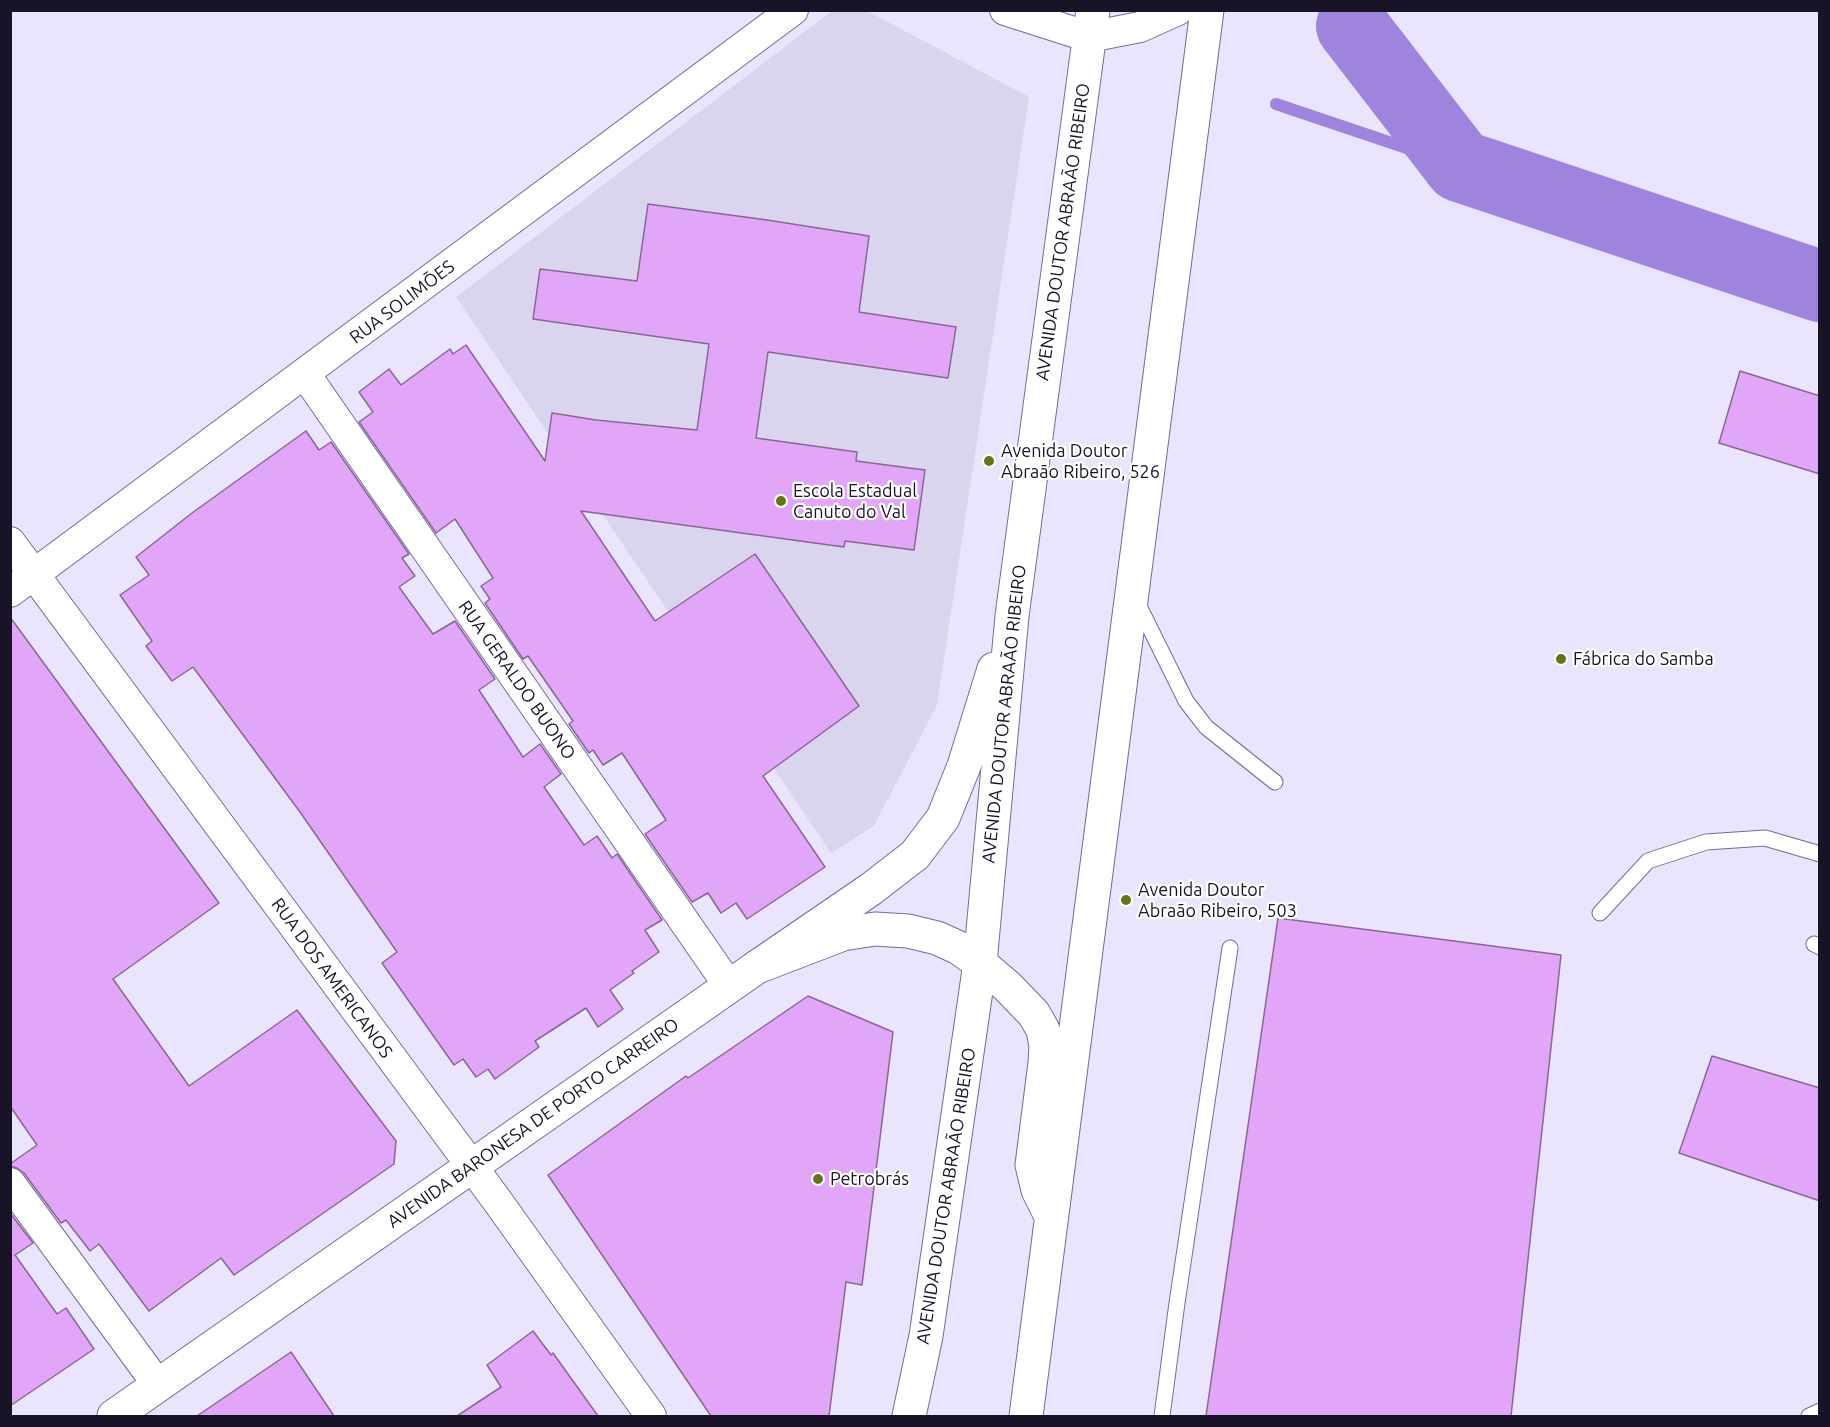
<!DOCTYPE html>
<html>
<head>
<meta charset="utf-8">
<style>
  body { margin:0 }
  #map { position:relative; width:1830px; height:1427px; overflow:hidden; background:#eae5fd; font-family:Ubuntu,sans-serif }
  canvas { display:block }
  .frame { position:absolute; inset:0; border:12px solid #191328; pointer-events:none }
</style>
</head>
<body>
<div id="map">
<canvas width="1830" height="1427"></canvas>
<div class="frame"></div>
</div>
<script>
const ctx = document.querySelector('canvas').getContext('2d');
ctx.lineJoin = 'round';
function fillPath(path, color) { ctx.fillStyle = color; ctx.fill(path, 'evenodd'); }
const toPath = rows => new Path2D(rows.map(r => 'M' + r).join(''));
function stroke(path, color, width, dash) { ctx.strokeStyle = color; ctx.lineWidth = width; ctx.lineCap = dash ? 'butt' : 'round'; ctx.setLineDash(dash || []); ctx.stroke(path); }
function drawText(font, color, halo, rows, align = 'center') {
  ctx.font = font + ' Ubuntu,sans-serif'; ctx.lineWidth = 4.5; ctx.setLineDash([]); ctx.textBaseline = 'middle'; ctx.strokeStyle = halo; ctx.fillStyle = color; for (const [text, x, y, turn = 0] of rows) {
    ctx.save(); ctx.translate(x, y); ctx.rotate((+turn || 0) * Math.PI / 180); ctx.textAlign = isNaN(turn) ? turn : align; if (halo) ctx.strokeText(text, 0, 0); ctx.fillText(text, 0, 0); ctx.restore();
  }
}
fillPath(toPath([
  [832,11,867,11,1029,97,937,705,874,826,831,853,456,297]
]), '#dad4ef');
stroke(toPath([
  [1276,104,1460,166]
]), '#9e84dc', 12);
stroke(toPath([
  [1352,26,1460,166,1820,286]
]), '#9e84dc', 72);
const building = toPath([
  [648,204,767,220,869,236,859,312,956,327,948,378,768,352,756,438,857,452,856,461,925,470,914,550,845,541,844,547,581,511,655,621,755,554,859,706,763,776,825,867,747,919,736,903,721,913,708,893,692,902,645,834,666,820,622,753,603,765,593,750,589,753,569,724,573,721,571,718,528,656,523,659,485,603,490,599,481,586,493,578,455,519,436,533,359,422,373,412,359,392,389,369,401,385,450,349,453,354,466,345,545,461,552,413,596,420,697,430,709,344,533,319,540,269,637,281,648,204],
  [1740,371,1820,396,1820,474,1719,443,1740,371],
  [306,431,319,450,331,442,409,554,402,558,415,576,399,587,433,634,455,621,495,679,479,690,523,757,540,744,561,774,544,787,584,845,597,836,612,858,617,854,662,920,645,930,659,952,632,971,634,973,610,990,623,1009,598,1027,586,1008,535,1041,539,1047,495,1079,488,1069,476,1077,463,1059,454,1065,382,963,397,952,300,812,193,667,172,681,146,646,152,641,120,595,149,575,136,557,192,513,306,431],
  [10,617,219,903,113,979,189,1086,297,1010,396,1141,394,1164,234,1275,221,1258,149,1311,99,1244,90,1251,66,1220,61,1223,24,1173,17,1168,10,1166,10,1164,37,1145,10,1106,10,617],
  [1278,918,1561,955,1511,1416,1206,1416,1278,918],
  [808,996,893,1032,862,1285,846,1282,829,1416,711,1416,548,1175,686,1076,688,1078,808,996],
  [1712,1056,1820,1088,1820,1201,1679,1153,1712,1056],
  [10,1213,33,1243,15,1255,57,1314,66,1308,94,1349,10,1406,10,1213],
  [533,1331,551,1355,553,1353,598,1416,457,1416,501,1387,487,1365,533,1331],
  [291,1352,334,1416,197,1416,291,1352]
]);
fillPath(building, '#e1a6f8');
stroke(building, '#896696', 1.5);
const service = toPath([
  [1136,600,1186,701,1206,727,1275,782],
  [1600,913,1648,861,1706,842,1765,838,1820,854],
  [1814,944,1820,947],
  [1162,1416,1177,1303,1230,948],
  [1809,1416,1820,1411]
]);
const minor = toPath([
  [1005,10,1089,37,1140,27,1178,10],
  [305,374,729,986],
  [10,542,496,1199,651,1416],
  [10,592,793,10],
  [10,1183,158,1385]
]);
const secondary = toPath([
  [114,1416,757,967,843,934,875,929,908,931,937,938,959,948,980,963]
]);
const primary = toPath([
  [980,963,1008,987,1034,1014,1043,1030,1046,1046,1045,1063,1032,1165,1038,1190,1049,1212],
  [757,967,871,889,915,855,943,818,964,766,994,669],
  [909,1416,926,1336,980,963,1012,616,1093,10],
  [1026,1416,1207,10]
]);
stroke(service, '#77689d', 17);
stroke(minor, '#77689d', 32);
stroke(secondary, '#77689d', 35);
stroke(primary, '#77689d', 35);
stroke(service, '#fff', 15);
stroke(minor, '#fff', 30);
stroke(secondary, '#fff', 33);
stroke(primary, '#fff', 33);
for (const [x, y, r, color] of [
  [989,461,6,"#67721b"],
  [781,501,6,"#67721b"],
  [1561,659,6,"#67721b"],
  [1126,900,6,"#67721b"],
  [818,1179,6,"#67721b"]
]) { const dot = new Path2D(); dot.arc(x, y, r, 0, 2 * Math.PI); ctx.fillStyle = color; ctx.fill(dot); stroke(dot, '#fff', 2); }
drawText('18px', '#191328', '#fff', [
  ["AVENIDA DOUTOR ABRAÃO RIBEIRO",1063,232,-82],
  ["RUA SOLIMÕES",402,302,-37],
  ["RUA GERALDO BUONO",517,680,55],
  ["AVENIDA DOUTOR ABRAÃO RIBEIRO",1004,714,-84],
  ["RUA DOS AMERICANOS",332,978,54],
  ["AVENIDA BARONESA DE PORTO CARREIRO",533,1123,-35],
  ["AVENIDA DOUTOR ABRAÃO RIBEIRO",946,1196,-81]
]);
drawText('18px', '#191328', '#fff', [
  ["Avenida Doutor",1001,451],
  ["Abraão Ribeiro, 526",1001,472],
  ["Escola Estadual",793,491],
  ["Canuto do Val",793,512],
  ["Fábrica do Samba",1573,659],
  ["Avenida Doutor",1138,890],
  ["Abraão Ribeiro, 503",1138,911],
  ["Petrobrás",830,1179]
], 'left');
</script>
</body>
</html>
